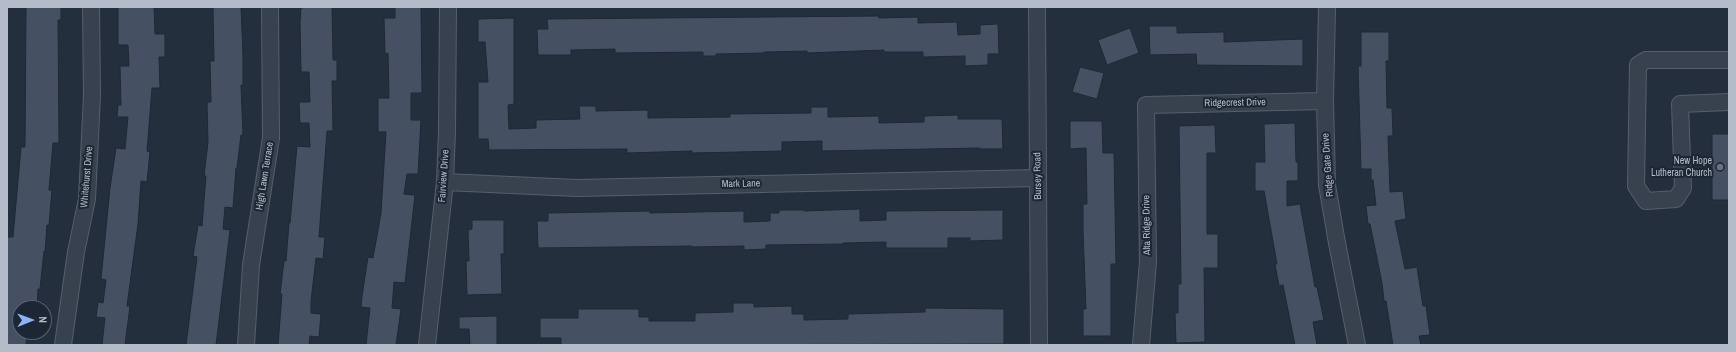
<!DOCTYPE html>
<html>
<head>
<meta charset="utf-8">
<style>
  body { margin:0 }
  #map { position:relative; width:1736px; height:352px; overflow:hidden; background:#242f3e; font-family:"Archivo Narrow",sans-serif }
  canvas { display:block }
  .frame { position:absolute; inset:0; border:8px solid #b4bcc9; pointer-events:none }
  .north { position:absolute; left:12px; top:300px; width:40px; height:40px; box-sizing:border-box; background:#1d2633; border:1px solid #59626f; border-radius:50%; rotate:89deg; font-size:11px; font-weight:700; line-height:16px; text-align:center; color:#b4bcc9 }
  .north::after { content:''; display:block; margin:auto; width:14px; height:18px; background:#8ab4f8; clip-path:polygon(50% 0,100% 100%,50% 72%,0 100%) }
</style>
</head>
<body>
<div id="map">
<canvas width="1736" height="352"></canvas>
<div class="frame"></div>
<div class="north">N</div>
</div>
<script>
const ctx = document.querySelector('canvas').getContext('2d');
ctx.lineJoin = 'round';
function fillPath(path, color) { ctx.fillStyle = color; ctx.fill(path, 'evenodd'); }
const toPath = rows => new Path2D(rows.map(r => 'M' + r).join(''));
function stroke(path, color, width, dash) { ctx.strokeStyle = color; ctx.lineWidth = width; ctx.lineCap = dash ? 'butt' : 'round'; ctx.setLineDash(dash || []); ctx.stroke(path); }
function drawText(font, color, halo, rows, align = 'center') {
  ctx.font = font + ' "Archivo Narrow",sans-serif'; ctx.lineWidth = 4; ctx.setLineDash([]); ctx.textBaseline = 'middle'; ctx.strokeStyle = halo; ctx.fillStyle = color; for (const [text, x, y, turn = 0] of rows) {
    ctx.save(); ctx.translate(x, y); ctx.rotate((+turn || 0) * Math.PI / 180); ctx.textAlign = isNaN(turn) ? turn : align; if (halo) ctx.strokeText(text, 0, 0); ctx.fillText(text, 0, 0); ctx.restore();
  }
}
const building = toPath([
  [26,7,61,7,61,20,58,20,59,143,53,143,49,190,52,190,49,225,47,225,45,252,44,251,40,289,38,289,37,308,20,308,20,332,27,332,26,345,7,345,7,237,13,237,21,147,25,147,26,7],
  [118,7,154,7,155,34,165,34,165,57,159,57,160,88,152,88,147,151,150,152,147,182,141,181,138,224,127,306,130,306,125,345,102,345,105,318,96,317,98,302,103,303,106,280,101,279,110,188,116,148,125,149,128,117,117,117,118,105,121,105,120,66,129,66,128,45,118,45,118,7],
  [213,7,241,7,243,56,243,85,241,85,243,135,241,135,237,168,236,168,233,208,225,207,223,229,230,230,216,345,186,345,197,257,193,256,198,225,202,226,206,176,204,176,208,142,207,102,211,102,210,61,214,61,213,7],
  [309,7,332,7,333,60,337,60,337,81,332,81,333,131,327,131,319,237,325,237,323,259,316,258,311,301,311,313,321,314,319,337,310,336,309,345,278,345,282,294,280,294,284,261,286,261,289,223,290,223,297,146,310,147,309,123,300,123,299,102,310,102,309,72,301,72,300,22,301,8,309,7],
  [395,7,421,7,422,93,411,93,411,120,421,120,418,174,407,174,404,194,415,195,405,283,394,282,392,308,401,309,396,345,366,345,370,308,361,307,362,296,368,257,373,258,381,213,386,132,378,132,378,98,389,98,388,53,385,54,384,18,395,18,395,7],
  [879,16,879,18,918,17,918,23,957,22,958,35,980,34,980,25,998,24,999,54,988,54,988,65,965,66,965,56,923,57,923,52,884,52,884,50,807,53,807,51,764,52,764,53,716,54,716,56,703,56,703,52,615,53,615,49,571,50,571,55,538,55,537,29,548,29,547,19,879,16],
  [514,18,514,104,508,105,509,129,536,128,536,120,580,119,579,106,596,106,596,111,648,110,648,118,730,117,730,114,811,113,811,107,828,107,828,117,879,116,879,123,924,122,924,116,958,115,958,119,1002,119,1003,149,980,149,980,148,822,151,822,141,782,142,782,151,692,153,692,151,627,153,627,149,489,150,488,139,478,139,478,82,488,82,485,42,478,42,478,19,514,18],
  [1149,26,1177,26,1177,33,1224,32,1224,42,1303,39,1303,66,1197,65,1196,54,1150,55,1149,26],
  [1130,28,1139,53,1107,65,1098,40,1130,28],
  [1361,32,1389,32,1389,61,1386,61,1387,108,1392,108,1393,136,1388,136,1390,192,1403,191,1406,219,1395,221,1405,269,1417,267,1423,306,1426,306,1430,335,1419,336,1421,345,1393,345,1386,301,1384,301,1382,283,1370,224,1368,224,1366,206,1376,205,1373,180,1371,180,1371,169,1361,169,1358,66,1361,66,1361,32],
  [1080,67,1104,73,1097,99,1072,92,1080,67],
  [1070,121,1102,121,1103,153,1114,153,1116,264,1111,264,1111,336,1083,336,1083,309,1086,309,1083,231,1083,204,1087,204,1086,148,1070,149,1070,121],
  [1295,123,1296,162,1298,162,1298,181,1287,181,1287,206,1300,204,1315,287,1317,287,1324,320,1313,322,1317,345,1295,345,1283,285,1279,286,1275,264,1277,264,1264,191,1255,191,1255,162,1265,162,1264,124,1295,123],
  [1215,125,1216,153,1207,153,1207,234,1218,234,1218,268,1204,268,1205,342,1176,343,1175,313,1178,313,1178,284,1181,284,1179,126,1215,125],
  [1712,134,1729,134,1729,200,1712,200,1712,134],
  [860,209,860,221,886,220,886,211,1003,210,1003,240,970,241,970,238,948,238,948,248,886,248,886,242,843,243,843,244,766,245,766,249,744,250,744,246,692,247,692,246,538,248,537,221,548,221,548,213,650,211,650,213,744,211,744,222,770,221,770,213,779,213,779,210,804,210,804,211,860,209],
  [472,220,504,220,504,254,501,254,502,294,467,295,466,261,469,261,468,230,472,229,472,220],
  [733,303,754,303,754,307,792,306,792,314,804,314,804,320,848,319,848,314,925,312,925,308,1004,309,1004,344,561,345,561,338,540,338,540,318,578,318,578,309,639,309,639,317,649,317,649,321,695,321,695,313,733,312,733,303],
  [497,316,497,345,470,345,469,329,459,329,459,317,497,316]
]);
fillPath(building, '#455162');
stroke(building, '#1f2835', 1);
const minor = toPath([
  [1037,7,1039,345],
  [1327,7,1325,101,1327,185,1337,243,1357,345],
  [1729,60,1646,60,1638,65,1636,186,1646,201,1676,199,1683,188,1680,104,1729,102],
  [445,182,577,188,1038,178],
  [63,345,76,252,87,199,92,95,91,7],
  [246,345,251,265,271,138,270,7],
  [427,345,445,182,447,131,448,7],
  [1141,345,1148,262,1146,105,1325,101]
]);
stroke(minor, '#565f6c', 18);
stroke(minor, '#38414e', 16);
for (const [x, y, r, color] of [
  [1720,167,4,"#6b7280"]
]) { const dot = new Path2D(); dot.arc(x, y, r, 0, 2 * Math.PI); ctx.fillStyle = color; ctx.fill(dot); stroke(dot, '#1d2633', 1.5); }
drawText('10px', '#b4bcc9', '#1d2633', [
  ["Ridgecrest Drive",1235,103,-1],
  ["Ridge Gate Drive",1328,165,-94],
  ["High Lawn Terrace",265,176,-81],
  ["Fairview Drive",444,176,-86],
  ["Bursey Road",1038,176,-91],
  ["Whitehurst Drive",87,177,-85],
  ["Mark Lane",741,184,-1],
  ["Alta Ridge Drive",1147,225,-91]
]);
drawText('10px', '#b4bcc9', '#1d2633', [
  ["New Hope",1712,161],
  ["Lutheran Church",1712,173]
], 'right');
</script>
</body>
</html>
